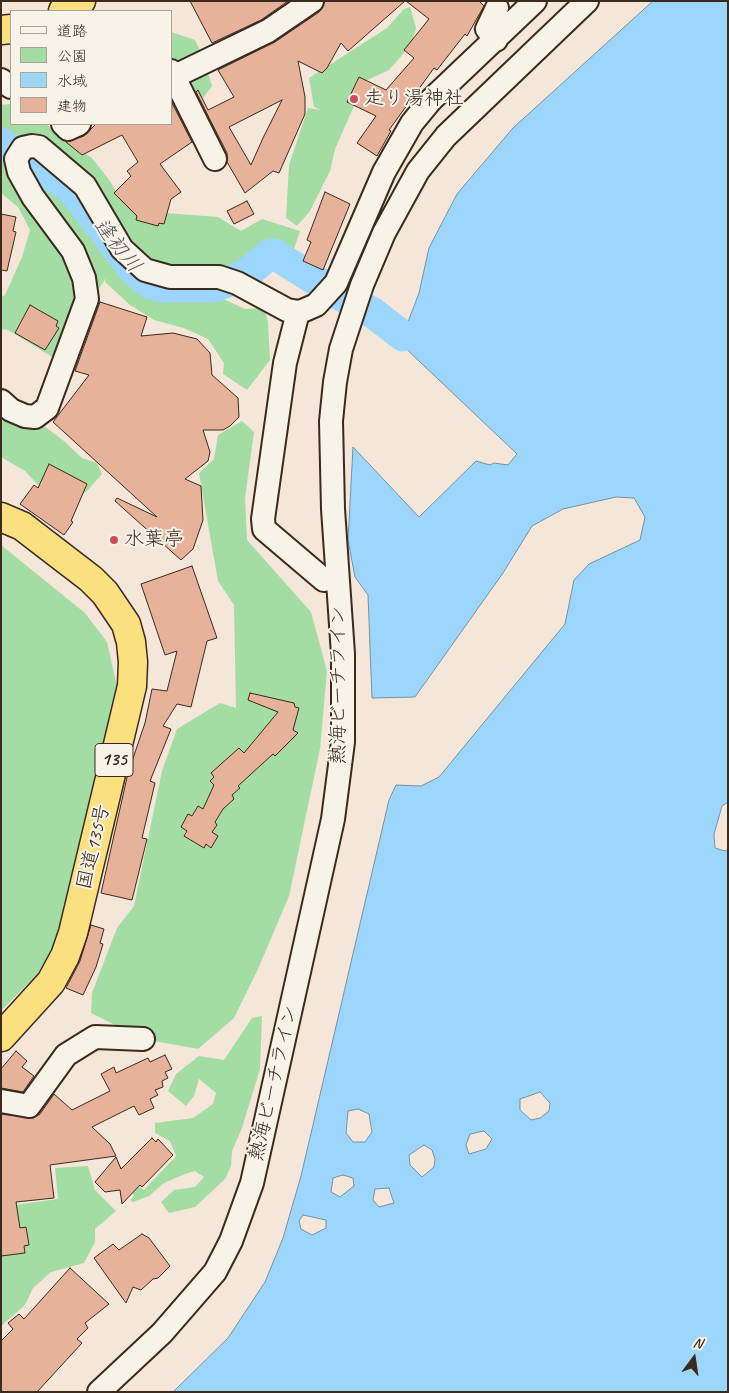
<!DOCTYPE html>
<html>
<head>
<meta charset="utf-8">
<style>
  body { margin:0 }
  #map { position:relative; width:729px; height:1393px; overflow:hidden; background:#f4e6d8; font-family:Caveat,"Klee One",sans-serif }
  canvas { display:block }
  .frame { position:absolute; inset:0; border:2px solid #3b2a1e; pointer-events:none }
  .legend { position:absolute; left:10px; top:10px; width:162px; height:115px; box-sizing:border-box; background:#f7f3e8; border:1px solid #aca397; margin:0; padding:6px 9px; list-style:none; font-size:15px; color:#3b2a1e }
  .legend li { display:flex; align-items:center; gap:10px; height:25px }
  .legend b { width:25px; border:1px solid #aca397 }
  .north { position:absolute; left:669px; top:1333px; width:50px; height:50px; -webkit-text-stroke:4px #f7f3e8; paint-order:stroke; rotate:14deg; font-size:14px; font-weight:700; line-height:20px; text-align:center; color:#3b2a1e }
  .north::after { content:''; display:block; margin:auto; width:18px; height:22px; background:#3b2a1e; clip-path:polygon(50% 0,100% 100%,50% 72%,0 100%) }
</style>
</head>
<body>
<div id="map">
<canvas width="729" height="1393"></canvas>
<div class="frame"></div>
<ul class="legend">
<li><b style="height:6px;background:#f7f3e8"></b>道路</li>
<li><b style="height:14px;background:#a3dda3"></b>公園</li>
<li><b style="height:14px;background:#9dd6fd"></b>水域</li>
<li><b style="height:14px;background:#e6b299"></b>建物</li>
</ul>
<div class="north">N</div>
</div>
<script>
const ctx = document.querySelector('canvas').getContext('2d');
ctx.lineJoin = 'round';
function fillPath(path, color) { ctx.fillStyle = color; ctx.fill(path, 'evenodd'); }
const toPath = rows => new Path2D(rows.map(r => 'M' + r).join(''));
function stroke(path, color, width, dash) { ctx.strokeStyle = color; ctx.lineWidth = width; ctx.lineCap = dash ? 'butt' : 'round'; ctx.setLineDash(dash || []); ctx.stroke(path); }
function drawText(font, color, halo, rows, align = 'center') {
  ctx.font = font + ' Caveat,"Klee One",sans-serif'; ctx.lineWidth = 4; ctx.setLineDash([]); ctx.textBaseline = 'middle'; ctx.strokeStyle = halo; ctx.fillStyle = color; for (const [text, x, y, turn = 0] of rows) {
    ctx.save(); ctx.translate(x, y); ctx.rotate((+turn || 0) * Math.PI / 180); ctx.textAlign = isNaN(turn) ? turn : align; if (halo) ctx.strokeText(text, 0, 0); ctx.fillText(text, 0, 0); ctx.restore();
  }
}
fillPath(toPath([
  [410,7,416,28,411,45,389,70,365,81,335,149,330,171,310,211,297,226,286,218,289,165,308,108,321,110,314,107,309,78,387,28,404,9],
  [171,32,195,40,202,54,212,86,203,98,188,97,171,75],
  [11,104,11,124,46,124,60,136,92,158,110,181,118,195,165,213,218,217,241,231,262,219,300,231,292,255,266,270,220,266,128,271,191,284,245,309,264,308,268,322,270,360,247,390,223,374,224,363,208,339,184,328,154,320,130,305,105,282,106,278,54,358,8,330,1,329,1,297,5,295,22,257,30,230,18,207,1,193,1,105],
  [1,405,40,423,64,441,82,458,97,463,102,474,87,491,72,501,41,488,25,471,1,457],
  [242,421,254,432,245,498,247,540,311,612,327,671,320,749,289,896,258,969,234,1018,198,1049,143,1039,91,1013,92,993,117,928,134,906,162,771,177,729,220,703,236,708,234,605,218,581,199,473,214,459,218,435],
  [1,545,85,613,107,642,118,691,55,956,1,1011],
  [262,1016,260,1069,242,1128,232,1151,231,1166,225,1179,195,1207,169,1213,161,1202,174,1190,195,1187,204,1177,195,1171,185,1174,164,1183,149,1196,133,1202,130,1200,134,1196,132,1192,136,1184,144,1190,176,1156,170,1141,155,1133,155,1123,193,1118,213,1104,216,1093,199,1079,194,1096,186,1106,168,1091,176,1074,199,1056,224,1060,252,1018],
  [88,1166,95,1190,116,1211,95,1229,95,1242,84,1263,51,1272,33,1288,25,1305,1,1326,1,1207,58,1199,55,1168]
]), '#a3dda3');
const water = toPath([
  [653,1,728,1,728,802,722,806,714,834,715,848,725,851,728,849,728,1392,173,1392,228,1338,265,1282,283,1238,301,1176,389,800,396,785,421,786,439,777,565,624,574,580,589,564,640,540,645,517,634,498,616,497,563,509,532,526,503,573,415,697,372,698,368,595,355,577,348,540,353,447,419,517,476,461,490,465,494,463,508,465,517,454,400,343,419,293,429,248,457,194,513,128,653,1],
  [540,1092,550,1103,549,1111,540,1118,531,1120,520,1110,520,1099,540,1092],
  [358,1109,369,1114,372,1132,365,1142,353,1142,346,1133,348,1111,358,1109],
  [484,1131,492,1139,486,1149,469,1154,466,1145,470,1134,484,1131],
  [424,1145,432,1150,435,1159,434,1167,422,1177,410,1165,409,1155,424,1145],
  [343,1175,353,1178,354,1186,340,1197,331,1192,333,1178,343,1175],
  [389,1188,394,1203,379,1207,373,1200,375,1189,389,1188],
  [303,1215,326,1220,326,1228,312,1235,301,1229,299,1221,303,1215]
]);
fillPath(water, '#9dd6fd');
stroke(water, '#7691a4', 1);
stroke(toPath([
  [1,143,72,189,133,269,149,283,163,287,214,287,245,275,270,254,274,254,336,293,373,313,403,336]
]), '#9dd6fd', 31);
const building = toPath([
  [190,1,288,1,261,20,212,43,190,1],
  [325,1,405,1,348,51,341,43,327,68,322,73,298,61,305,97,305,114,279,173,273,171,245,193,227,162,227,153,196,92,198,90,208,110,234,97,218,70,275,42,319,12,325,1],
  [282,100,263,138,251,165,229,127,282,100],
  [406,1,479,1,484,6,467,36,465,34,437,70,434,68,389,130,391,131,377,156,357,143,376,116,347,102,359,77,386,90,414,58,404,50,429,19,406,1],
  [172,103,192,142,160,164,181,192,171,199,164,224,159,223,158,226,136,220,137,216,114,193,131,176,127,171,138,162,122,135,82,155,66,142,84,136,96,124,171,124,172,103],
  [325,192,350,204,323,270,303,261,311,242,307,240,325,192],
  [247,201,254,214,234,224,227,211,247,201],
  [1,214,16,217,13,231,16,232,7,271,1,270,1,214],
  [100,302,147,317,141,336,173,333,197,339,210,353,212,375,238,398,239,417,230,426,223,430,203,430,210,452,208,461,185,479,201,486,203,520,193,549,181,560,115,501,117,498,157,517,53,422,89,375,75,371,100,302],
  [30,305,58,321,56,326,59,328,45,350,15,333,30,305],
  [49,464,87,484,71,521,73,522,64,535,20,504,34,485,38,488,49,464],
  [192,566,217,638,207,641,191,707,177,704,163,726,171,729,150,781,155,783,142,838,147,839,132,900,101,893,128,773,145,723,152,689,167,691,177,651,165,655,141,584,192,566],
  [250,693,294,703,295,707,299,708,293,730,298,733,275,756,273,754,238,786,240,788,232,795,234,799,223,809,215,822,217,825,212,832,218,836,211,848,206,844,204,848,184,836,187,831,181,827,188,814,192,816,198,806,203,809,214,785,210,781,214,777,211,773,239,748,244,753,278,712,248,700,250,693],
  [91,925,104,929,100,943,103,944,96,967,83,995,66,988,80,961,91,925],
  [16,1051,27,1061,22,1067,34,1076,23,1092,1,1088,1,1069,16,1051],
  [165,1055,172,1069,165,1072,168,1078,162,1081,163,1087,155,1090,158,1095,150,1099,154,1108,139,1115,134,1106,92,1127,110,1144,116,1156,50,1165,54,1198,16,1202,20,1228,26,1227,29,1245,24,1246,25,1253,1,1256,1,1114,33,1118,40,1114,54,1094,72,1110,110,1091,101,1074,114,1067,116,1073,148,1058,150,1062,165,1055],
  [152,1138,156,1142,158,1139,173,1155,142,1187,140,1185,122,1204,120,1190,105,1192,95,1182,116,1157,121,1169,152,1138],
  [142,1234,149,1238,170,1266,158,1278,153,1279,141,1290,133,1287,126,1303,94,1258,113,1244,119,1250,142,1234],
  [70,1268,109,1304,85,1323,88,1328,77,1339,82,1343,37,1392,1,1392,1,1341,13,1329,8,1323,19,1314,24,1319,70,1268]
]);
fillPath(building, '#e6b299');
stroke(building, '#3b2a1e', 1);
const minor = toPath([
  [496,40,487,29,497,8],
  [171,71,215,159],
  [171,78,268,31,312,1],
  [1,80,11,87],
  [63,124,68,129,79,124],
  [298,312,285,363,263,519,264,529,324,580],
  [1,401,11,410,25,416,35,417,47,408,87,299,84,278,73,251,33,197,19,172,16,159,23,148,32,146,39,147,85,186,122,249,145,270,170,277,219,277,237,283,287,310,300,312,316,305,336,283,384,172,412,123,431,100,535,1],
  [1,1101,29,1106,66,1055,95,1037,143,1039],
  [99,1392,162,1333,215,1272,231,1241,252,1183,333,819,343,742,343,654,333,509,331,421,335,382,341,349,362,285,384,233,418,171,446,136,587,1]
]);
const highway = toPath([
  [63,11,81,1],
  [1,30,11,29],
  [1,517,22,526,91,579,105,593,126,624,131,642,133,662,132,686,73,933,65,956,51,982,1,1037]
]);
stroke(minor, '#3b2a1e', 26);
stroke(highway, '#3b2a1e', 31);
stroke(minor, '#f7f3e8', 22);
stroke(highway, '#fbe080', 28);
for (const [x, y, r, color] of [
  [354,99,5,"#d1495b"],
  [114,540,5,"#d1495b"]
]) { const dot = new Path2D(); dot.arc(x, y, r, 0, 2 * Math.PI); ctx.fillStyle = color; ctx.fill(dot); stroke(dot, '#f7f3e8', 2); }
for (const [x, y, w] of [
  [114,760,38]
]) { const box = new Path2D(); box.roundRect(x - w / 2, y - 16.5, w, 33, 4); ctx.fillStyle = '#f7f3e8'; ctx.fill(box); stroke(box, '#3b2a1e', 1); }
drawText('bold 19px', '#3b2a1e', null, [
  ["135",114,760]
]);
drawText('20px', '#3b2a1e', '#f7f3e8', [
  ["走り湯神社",364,99],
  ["水葉亭",124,540]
], 'left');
drawText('20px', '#3b2a1e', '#f7f3e8', [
  ["熱海ビーチライン",339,685,-90],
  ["国道135号",94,847,-77],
  ["熱海ビーチライン",274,1083,-77]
]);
drawText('italic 21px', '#545556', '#f7f3e8', [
  ["逢初川",117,246,51]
]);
</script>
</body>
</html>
